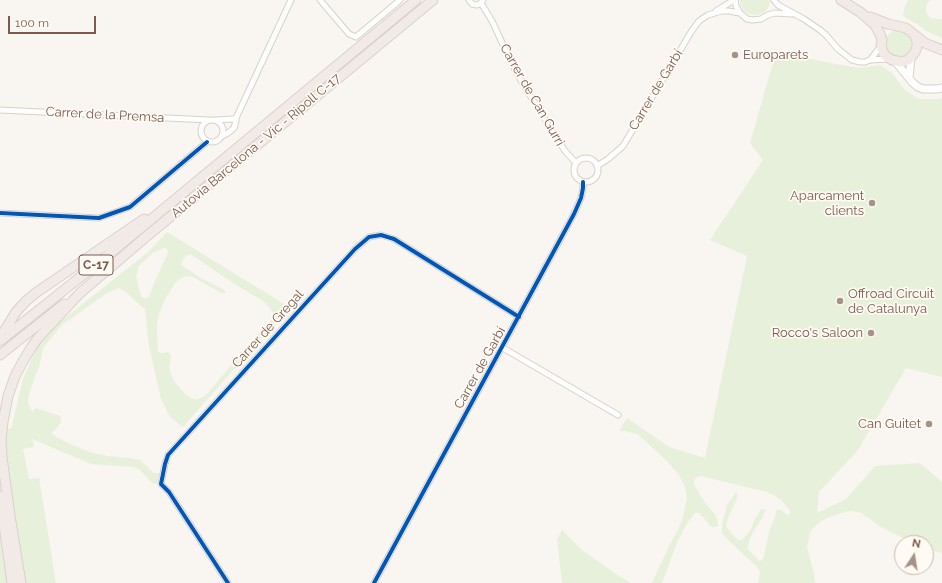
<!DOCTYPE html>
<html>
<head>
<meta charset="utf-8">
<style>
  body { margin:0 }
  #map { position:relative; width:942px; height:583px; overflow:hidden; background:#f9f5f0; font-family:Raleway,sans-serif }
  canvas { display:block }
  .north { position:absolute; left:894px; top:535px; width:40px; height:40px; box-sizing:border-box; background:#fffaf3; border:1px solid #cabbb1; border-radius:50%; rotate:12deg; font-size:11px; font-weight:700; line-height:16px; text-align:center; color:#7a5c4d }
  .north::after { content:''; display:block; margin:auto; width:14px; height:18px; background:#a69286; clip-path:polygon(50% 0,100% 100%,50% 72%,0 100%) }
  .scale { position:absolute; left:8px; top:16px; width:88px; height:18px; box-sizing:border-box; border:2px solid #7a5c4d; border-top:0; padding-left:5px; font-size:12px; line-height:14px; white-space:nowrap; color:#7a5c4d; -webkit-text-stroke:3px #fffaf3; paint-order:stroke }
</style>
</head>
<body>
<div id="map">
<canvas width="942" height="583"></canvas>
<div class="north">N</div>
<div class="scale">100 m</div>
</div>
<script>
const ctx = document.querySelector('canvas').getContext('2d');
ctx.lineJoin = 'round';
function fillPath(path, color) { ctx.fillStyle = color; ctx.fill(path, 'evenodd'); }
const toPath = rows => new Path2D(rows.map(r => 'M' + r).join(''));
function stroke(path, color, width, dash) { ctx.strokeStyle = color; ctx.lineWidth = width; ctx.lineCap = dash ? 'butt' : 'round'; ctx.setLineDash(dash || []); ctx.stroke(path); }
function drawText(font, color, halo, rows, align = 'center') {
  ctx.font = font + ' Raleway,sans-serif'; ctx.lineWidth = 3.5; ctx.setLineDash([]); ctx.textBaseline = 'middle'; ctx.strokeStyle = halo; ctx.fillStyle = color; for (const [text, x, y, turn = 0] of rows) {
    ctx.save(); ctx.translate(x, y); ctx.rotate((+turn || 0) * Math.PI / 180); ctx.textAlign = isNaN(turn) ? turn : align; if (halo) ctx.strokeText(text, 0, 0); ctx.fillText(text, 0, 0); ctx.restore();
  }
}
fillPath(toPath([
  [740,0,770,0,770,3,768,8,765,12,760,14,755,15,751,14,746,12,743,9,740,4],
  [908,0,930,0,926,6,926,12,930,18,936,19,942,19,942,38,926,31,919,25,906,18,903,15,905,6],
  [898,30,902,31,910,36,913,40,913,45,912,49,906,57,897,59,886,51,885,42,886,38,889,34,893,31],
  [776,52,830,63,860,68,880,65,892,73,904,89,919,99,937,99,942,98,942,377,906,368,858,450,819,492,817,513,846,499,875,466,920,463,942,482,942,553,926,549,926,543,913,543,881,527,861,513,853,511,848,511,832,516,821,521,812,529,810,533,807,547,814,574,815,583,758,583,760,574,759,570,757,567,727,539,722,533,722,525,727,505,736,492,738,496,728,518,726,526,730,532,738,540,742,540,750,531,755,519,761,509,765,509,763,517,756,527,750,538,748,546,748,549,759,561,762,560,764,556,769,532,775,517,777,509,781,510,787,515,790,514,789,509,781,500,774,495,767,492,701,476,697,477,694,480,694,484,701,497,715,515,717,519,718,526,713,527,710,526,705,519,699,513,695,513,688,522,678,540,662,583,651,583,654,579,657,572,670,544,679,528,683,517,687,498,685,487,679,475,666,460,643,439,637,434,625,431,619,431,627,418,669,447,705,458,747,256,710,240,763,160,750,143],
  [167,232,289,307,183,427,176,422,169,415,161,399,149,346,145,308,143,308,126,292,119,288,107,293,62,325,43,348,40,364,31,388,28,398,28,403,32,412,36,408,60,416,61,418,60,424,57,428,53,431,52,433,56,437,72,445,93,453,107,456,130,458,140,460,154,473,159,473,157,484,152,483,140,470,134,467,91,464,32,439,34,447,23,449,29,479,39,478,56,583,0,583,0,427,11,429,23,379,38,345,61,321,147,253],
  [164,248,166,248,168,250,167,255,156,279,149,296,148,298,145,299,141,296,138,286,136,276,139,266,144,261,154,252],
  [190,254,192,255,233,283,263,301,268,306,273,312,273,315,271,320,243,351,208,393,206,395,198,399,196,399,191,398,185,394,177,385,173,379,169,367,171,359,170,354,168,352,163,353,160,353,158,351,157,335,157,324,159,314,165,299,175,283,183,277,188,276,193,277,221,293,226,293,223,289,201,278,181,265,182,261,184,258,187,255],
  [562,530,582,550,616,574,631,583,562,583,557,539]
]), '#e7f0db');
const street = toPath([
  [320,0,349,34,356,37,400,0],
  [469,0,472,4,477,5,481,3,483,0],
  [735,0,736,6,740,13,747,19,752,20,761,19,768,15,775,13,792,14],
  [774,0,778,5,804,19,820,30,826,35,838,49,852,60,860,62,865,62,870,60,889,59],
  [481,3,492,21,512,64,523,84,565,151,576,163],
  [716,11,734,0],
  [870,60,881,46],
  [0,110,209,120],
  '201 131a11 11 0 1 1 22 0a11 11 0 1 1-22 0Z',
  [216,120,233,119,236,118],
  [222,136,228,133,234,128,236,121,236,118,291,0],
  '574 170a12 12 0 1 1 24 0a12 12 0 1 1-24 0Z',
  [597,166,608,159,623,146,691,32,699,21,708,15,722,11,728,11,740,13],
  [0,213,99,218,130,207,207,142],
  [503,348,618,415],
  [228,583,169,492,161,484,165,464,168,455,355,249,369,237,381,235,394,239,519,317],
  [374,583,574,214,581,198,583,188,583,182]
]);
const secondary = toPath([
  [895,61,912,82,918,87,923,89,937,89,942,88],
  [909,78,911,58]
]);
const highway = toPath([
  [841,0,860,12,875,25,880,34,882,40,881,46,884,54,887,57,892,60,902,62,908,60,912,56,915,52,917,47,917,41,915,36],
  [870,17,888,24,906,28,925,43,942,50],
  [0,338,16,312,26,301,37,292,144,219],
  [0,341,108,255,416,0],
  [0,355,64,304],
  [0,496,12,583],
  [21,583,10,516,2,457,1,440,3,422,8,396,15,376,22,363,31,348,38,338,80,293,147,236,433,0]
]);
stroke(street, '#d7d1cb', 7);
stroke(secondary, '#d9d2cb', 9);
stroke(highway, '#dad1cc', 11);
stroke(street, '#fefefd', 5);
stroke(secondary, '#fefefd', 7);
stroke(highway, '#f2eae7', 9);
stroke(toPath([
  [0,213,99,218,130,207,207,142],
  [228,583,169,492,161,484,165,464,168,455,355,249,369,237,381,235,394,239,519,317],
  [374,583,574,214,581,198,583,188,583,182]
]), '#0057b8', 4);
for (const [x, y, r, color] of [
  [735,55,4,"#a69286"],
  [872,203,4,"#a69286"],
  [840,301,4,"#a69286"],
  [871,333,4,"#a69286"],
  [929,424,4,"#a69286"]
]) { const dot = new Path2D(); dot.arc(x, y, r, 0, 2 * Math.PI); ctx.fillStyle = color; ctx.fill(dot); stroke(dot, '#fffaf3', 1.5); }
for (const [x, y, w] of [
  [96,265,34]
]) { const box = new Path2D(); box.roundRect(x - w / 2, y - 10, w, 20, 3); ctx.fillStyle = '#fffaf3'; ctx.fill(box); stroke(box, '#7a5c4d', 1); }
drawText('bold 12px', '#7a5c4d', null, [
  ["C-17",96,265]
]);
drawText('13px', '#7a5c4d', '#fffaf3', [
  ["Europarets",743,55,"left"],
  ["Aparcament",864,196],
  ["clients",864,211],
  ["Offroad Circuit",848,294,"left"],
  ["de Catalunya",848,309,"left"],
  ["Rocco's Saloon",863,333],
  ["Can Guitet",921,424]
], 'right');
drawText('13px', '#7a5c4d', '#fffaf3', [
  ["Carrer de Garbí",656,90,-59],
  ["Carrer de Can Gurri",532,95,60],
  ["Carrer de la Premsa",105,115,3],
  ["Autovia Barcelona - Vic - Ripoll C-17",256,146,-40],
  ["Carrer de Gregal",268,329,-48],
  ["Carrer de Garbí",480,368,-61]
]);
</script>
</body>
</html>
